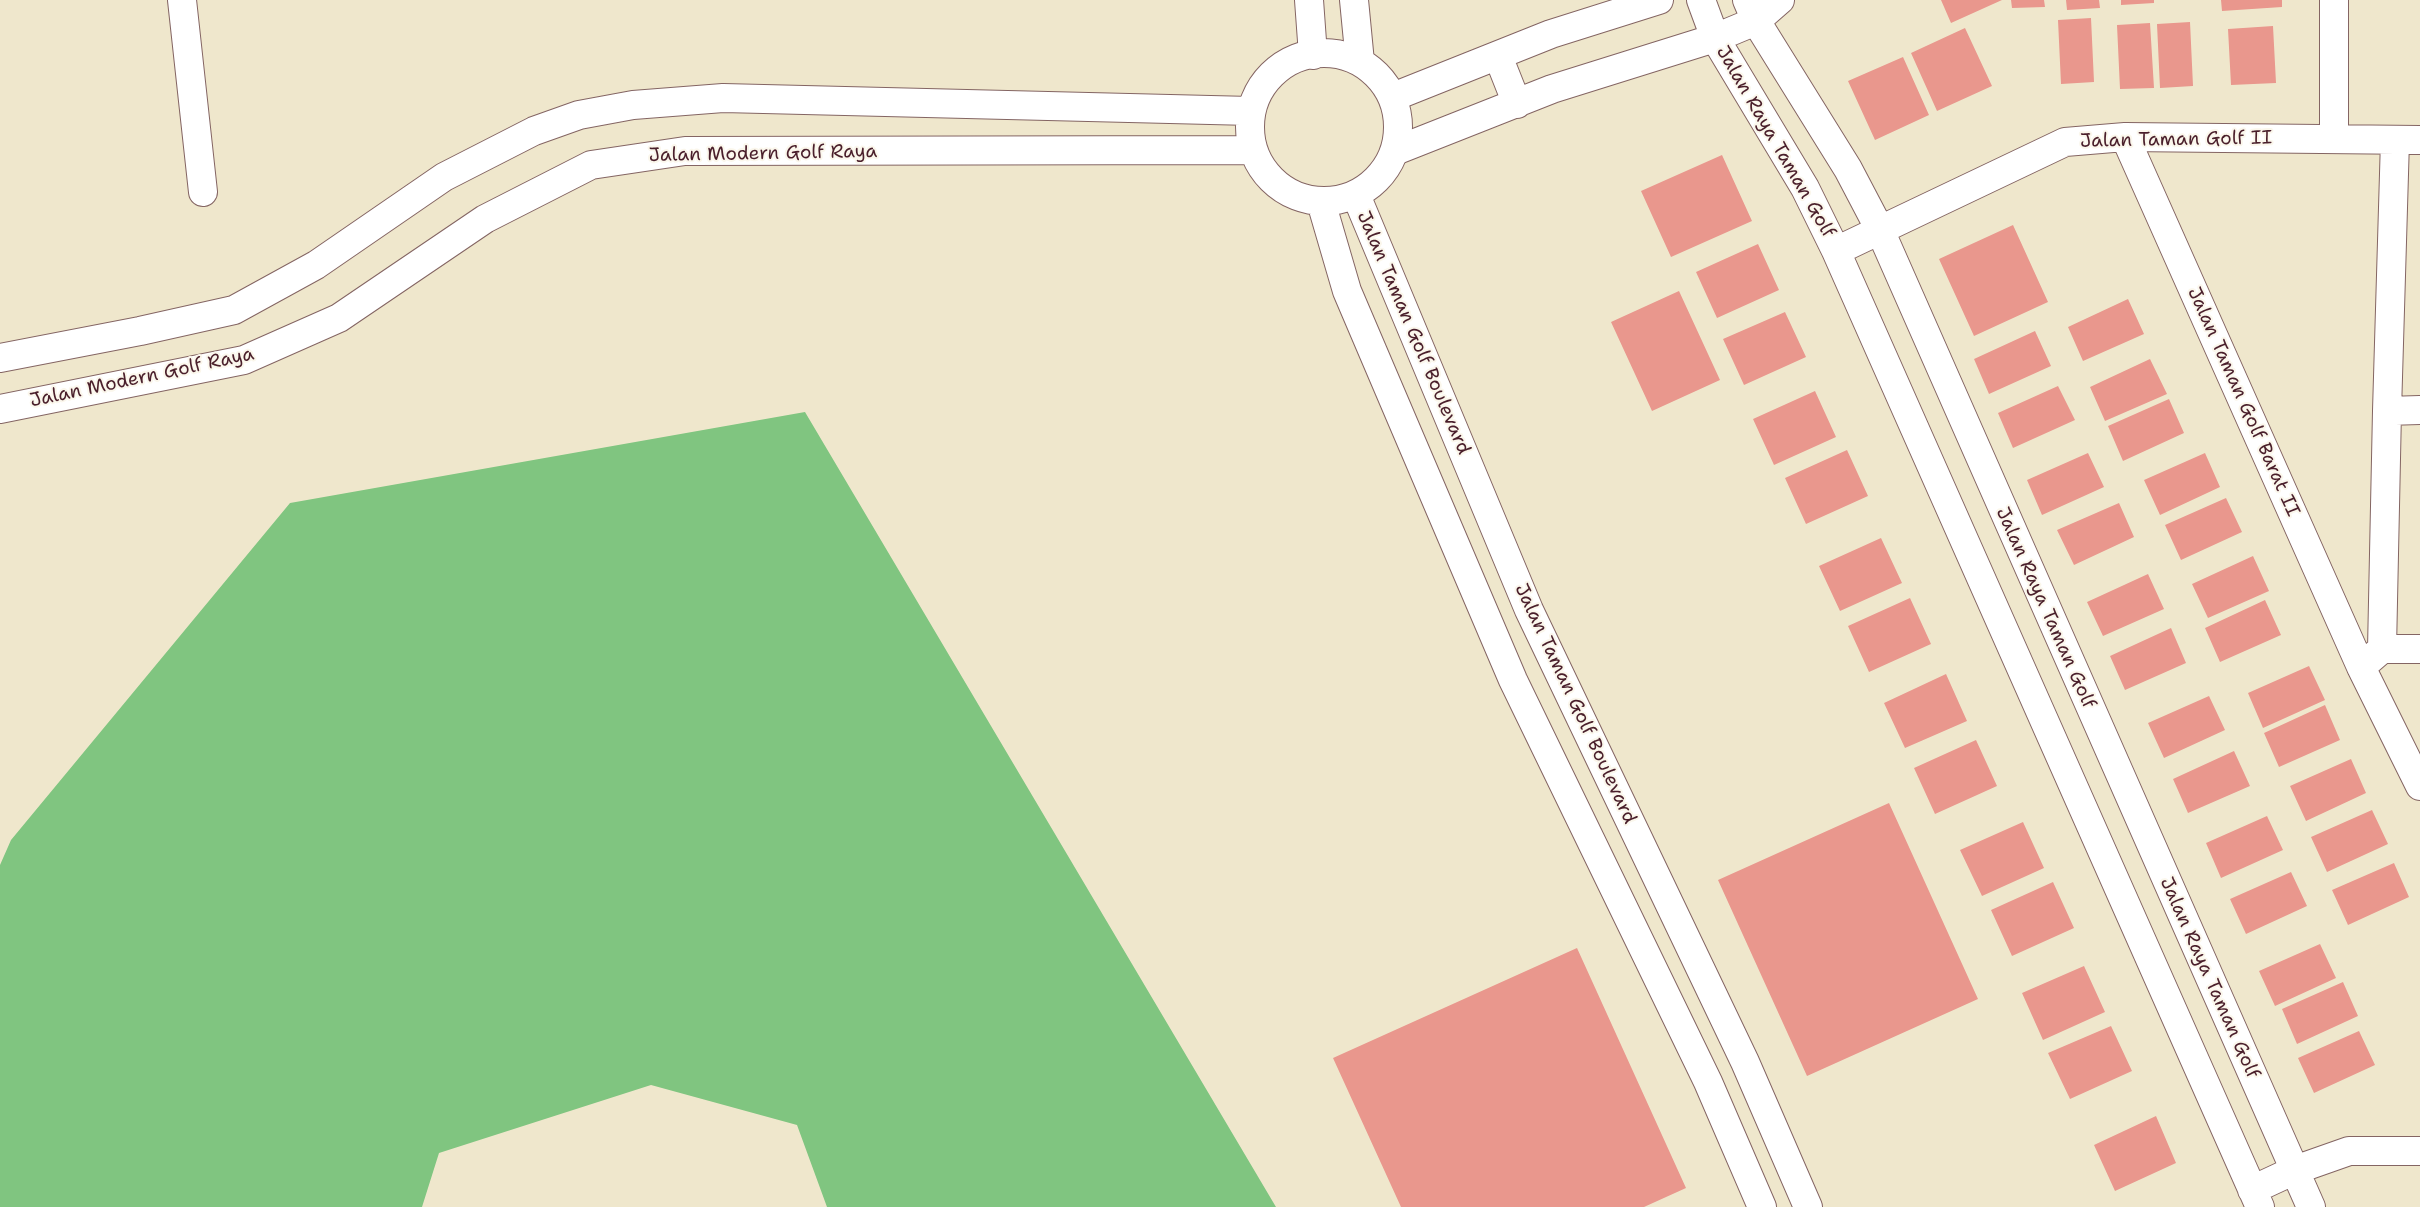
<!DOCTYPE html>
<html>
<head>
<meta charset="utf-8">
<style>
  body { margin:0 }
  canvas { display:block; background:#efe7cc }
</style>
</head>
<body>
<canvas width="2420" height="1207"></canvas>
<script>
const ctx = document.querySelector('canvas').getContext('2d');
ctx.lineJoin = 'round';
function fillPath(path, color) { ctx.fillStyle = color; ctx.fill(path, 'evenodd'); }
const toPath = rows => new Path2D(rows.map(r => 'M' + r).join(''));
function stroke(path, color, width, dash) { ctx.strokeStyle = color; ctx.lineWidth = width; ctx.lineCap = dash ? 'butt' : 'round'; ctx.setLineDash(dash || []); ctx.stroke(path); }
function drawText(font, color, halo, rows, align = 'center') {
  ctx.font = font + ' "Shantell Sans",sans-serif'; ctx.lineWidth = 4; ctx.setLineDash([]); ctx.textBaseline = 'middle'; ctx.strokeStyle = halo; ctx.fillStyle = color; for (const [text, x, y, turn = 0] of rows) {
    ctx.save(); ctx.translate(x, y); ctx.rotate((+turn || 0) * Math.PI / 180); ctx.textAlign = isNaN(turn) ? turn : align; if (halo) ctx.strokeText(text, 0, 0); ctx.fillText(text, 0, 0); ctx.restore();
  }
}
fillPath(toPath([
  [805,412,1276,1207,827,1207,797,1125,651,1085,439,1153,422,1207,0,1207,0,865,11,840,290,503]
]), '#80c580');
fillPath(toPath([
  [1941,0,2002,0,1951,23],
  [2011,0,2044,0,2045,7,2012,8],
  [2066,0,2099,0,2100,8,2067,10],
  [2121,0,2154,0,2154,3,2121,5],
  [2221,0,2282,0,2282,7,2222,11],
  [2091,18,2094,82,2061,84,2058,20],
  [2190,22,2193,86,2160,88,2157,24],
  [2150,23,2154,88,2120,89,2117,25],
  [2273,26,2276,83,2231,85,2228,29],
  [1965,28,1992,86,1937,111,1911,53],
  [1903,57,1929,115,1875,140,1848,81],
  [1722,155,1752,221,1671,257,1641,191],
  [2013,225,2048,302,1974,336,1939,259],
  [1758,244,1779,290,1717,318,1696,272],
  [1679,291,1720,380,1652,411,1611,322],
  [2128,299,2144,334,2083,361,2068,327],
  [1785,312,1806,357,1744,385,1723,339],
  [2035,331,2051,366,1989,394,1974,359],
  [2150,359,2167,394,2105,421,2090,387],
  [2058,386,2075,420,2013,448,1998,413],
  [1815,391,1836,437,1774,465,1753,419],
  [2169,399,2184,433,2123,461,2108,426],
  [1847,450,1868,496,1806,524,1785,478],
  [2088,453,2104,487,2042,515,2027,480],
  [2205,453,2220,487,2160,515,2144,480],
  [2226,498,2242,532,2181,560,2165,525],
  [2119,503,2134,537,2074,565,2057,530],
  [1881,538,1902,583,1840,611,1819,566],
  [2253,556,2269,591,2208,618,2192,584],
  [2148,574,2164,609,2103,636,2087,602],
  [1910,598,1931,644,1869,672,1848,626],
  [2265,600,2281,635,2220,662,2205,628],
  [2171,628,2186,663,2125,690,2110,656],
  [2309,666,2325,700,2263,728,2248,693],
  [1946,674,1967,721,1905,748,1884,703],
  [2209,696,2225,730,2164,758,2148,723],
  [2325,705,2340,740,2279,767,2264,733],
  [1976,740,1997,786,1935,814,1914,768],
  [2234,751,2250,786,2188,813,2173,779],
  [2351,759,2366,793,2306,821,2290,786],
  [1889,803,1978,999,1807,1076,1718,880],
  [2372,810,2388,844,2327,872,2311,837],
  [2267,816,2283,850,2221,878,2206,843],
  [2023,822,2044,868,1982,896,1960,850],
  [2394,863,2409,897,2348,925,2332,890],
  [2291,872,2307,906,2246,934,2230,899],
  [2053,882,2074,928,2012,956,1991,910],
  [2320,944,2336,978,2275,1006,2259,971],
  [1577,948,1686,1188,1644,1207,1401,1207,1333,1058],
  [2084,966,2105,1012,2043,1040,2022,993],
  [2343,982,2358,1016,2297,1044,2282,1009],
  [2111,1026,2132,1071,2070,1099,2048,1053],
  [2359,1031,2375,1065,2314,1093,2298,1058],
  [2156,1116,2176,1163,2115,1191,2094,1145]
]), '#e9978d');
const street = toPath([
  [182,0,203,192],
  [1701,0,1715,38,1805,188,1836,251,2260,1207],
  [1747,0,1756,21,1848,169,1880,230,2311,1207],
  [1498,56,1517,104],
  [1393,97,1551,34,1659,0],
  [2125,137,2361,667,2420,786],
  [2334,139,2334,0],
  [1395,151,1552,89,1715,38,1756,21,1780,0],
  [1836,251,2065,142,2125,137,2420,140],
  [2387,411,2420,410],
  [2382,649,2420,649],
  [2361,667,2382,649,2387,411,2395,140],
  [2252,1190,2295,1170,2349,1151,2420,1151]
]);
const secondary = toPath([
  [1309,0,1313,55],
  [1354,0,1360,62],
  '1250 127a74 74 0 1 1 148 0a74 74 0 1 1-148 0Z',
  [1356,195,1529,610,1745,1062,1808,1207],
  [1321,202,1347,291,1513,680,1708,1082,1762,1207],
  [0,358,140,331,234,310,316,265,444,177,534,131,579,115,633,105,723,98,1251,111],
  [0,409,244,360,339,318,485,219,591,165,685,151,1253,150]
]);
stroke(street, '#846563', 30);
stroke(secondary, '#846563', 30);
stroke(street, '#fff', 28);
stroke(secondary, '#fff', 28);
drawText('19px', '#4a1f2b', '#fbf7ec', [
  ["Jalan Taman Golf II",2176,140,-1],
  ["Jalan Raya Taman Golf",1775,142,60],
  ["Jalan Modern Golf Raya",763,154,-1],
  ["Jalan Taman Golf Boulevard",1413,333,67],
  ["Jalan Modern Golf Raya",142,378,-12],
  ["Jalan Taman Golf Barat II",2243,402,66],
  ["Jalan Raya Taman Golf",2045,608,66],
  ["Jalan Taman Golf Boulevard",1575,704,65],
  ["Jalan Raya Taman Golf",2209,978,66]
]);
</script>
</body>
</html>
